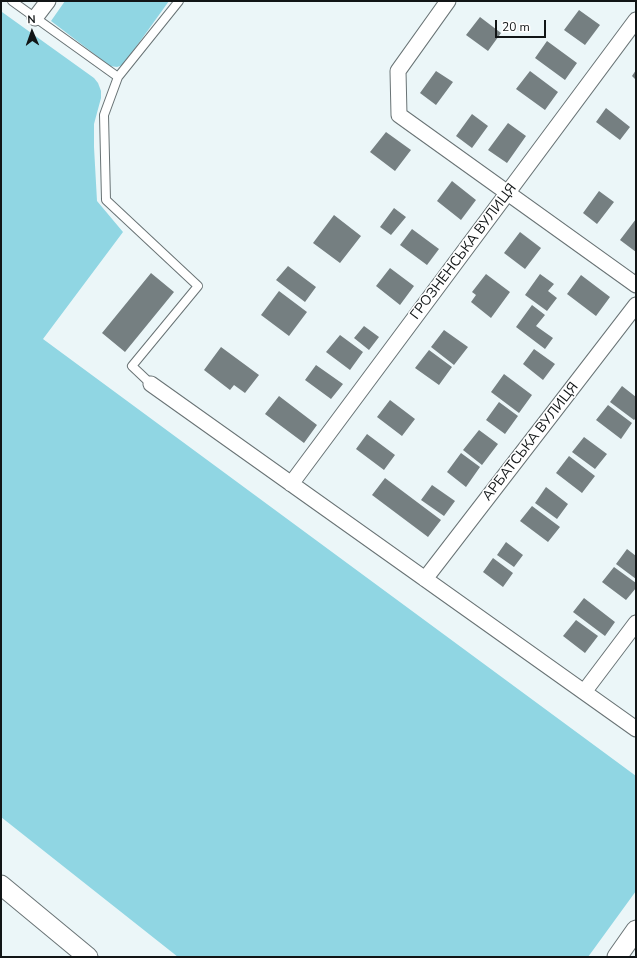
<!DOCTYPE html>
<html>
<head>
<meta charset="utf-8">
<style>
  body { margin:0 }
  #map { position:relative; width:637px; height:958px; overflow:hidden; background:#ebf6f8; font-family:"Nunito Sans",sans-serif }
  canvas { display:block }
  .frame { position:absolute; inset:0; border:2px solid #111516; pointer-events:none }
  .north { position:absolute; left:12px; top:12px; width:40px; height:40px; -webkit-text-stroke:3px #fff; paint-order:stroke; rotate:358deg; font-size:11px; font-weight:700; line-height:16px; text-align:center; color:#111516 }
  .north::after { content:''; display:block; margin:auto; width:14px; height:18px; background:#111516; clip-path:polygon(50% 0,100% 100%,50% 72%,0 100%) }
  .scale { position:absolute; left:495px; top:20px; width:51px; height:18px; box-sizing:border-box; border:2px solid #111516; border-top:0; padding-left:5px; font-size:12px; line-height:14px; white-space:nowrap; color:#111516; -webkit-text-stroke:3px #fff; paint-order:stroke }
</style>
</head>
<body>
<div id="map">
<canvas width="637" height="958"></canvas>
<div class="frame"></div>
<div class="north">N</div>
<div class="scale">20 m</div>
</div>
<script>
const ctx = document.querySelector('canvas').getContext('2d');
ctx.lineJoin = 'round';
function fillPath(path, color) { ctx.fillStyle = color; ctx.fill(path, 'evenodd'); }
const toPath = rows => new Path2D(rows.map(r => 'M' + r).join(''));
function stroke(path, color, width, dash) { ctx.strokeStyle = color; ctx.lineWidth = width; ctx.lineCap = dash ? 'butt' : 'round'; ctx.setLineDash(dash || []); ctx.stroke(path); }
function drawText(font, color, halo, rows, align = 'center') {
  ctx.font = font + ' "Nunito Sans",sans-serif'; ctx.lineWidth = 3; ctx.setLineDash([]); ctx.textBaseline = 'middle'; ctx.strokeStyle = halo; ctx.fillStyle = color; for (const [text, x, y, turn = 0] of rows) {
    ctx.save(); ctx.translate(x, y); ctx.rotate((+turn || 0) * Math.PI / 180); ctx.textAlign = isNaN(turn) ? turn : align; if (halo) ctx.strokeText(text, 0, 0); ctx.fillText(text, 0, 0); ctx.restore();
  }
}
fillPath(toPath([
  [65,1,169,1,123,65,117,67,110,66,51,21],
  [2,12,94,78,98,83,101,91,101,98,94,124,94,147,97,201,123,232,43,339,636,776,636,891,588,957,178,957,1,817]
]), '#90d6e3');
fillPath(toPath([
  [579,10,600,25,585,45,564,30],
  [480,17,501,33,488,51,466,35],
  [547,41,577,63,565,80,535,58],
  [636,70,636,80,632,76],
  [436,71,453,82,436,105,420,93],
  [530,71,558,92,545,110,516,89],
  [606,108,630,127,620,140,596,122],
  [472,114,488,126,472,148,456,136],
  [508,123,526,136,507,163,488,150],
  [386,132,411,150,395,171,370,152],
  [452,181,476,200,461,220,437,201],
  [599,191,614,202,597,224,583,213],
  [394,208,406,217,391,235,380,227],
  [334,215,361,236,340,263,313,243],
  [636,219,636,252,620,240],
  [412,229,439,249,427,265,400,245],
  [520,232,541,248,525,269,504,253],
  [288,266,316,287,305,302,276,280],
  [390,268,414,286,400,305,376,286],
  [151,273,174,292,125,352,102,333],
  [486,274,510,292,491,318,471,302,476,295,472,292],
  [540,274,554,284,548,291,557,298,547,311,525,295],
  [581,275,610,297,596,316,567,294],
  [279,291,307,312,289,336,261,315],
  [532,305,545,315,536,326,553,338,545,349,516,327],
  [364,326,379,337,369,350,354,338],
  [444,330,468,347,454,365,431,347],
  [340,335,363,352,350,370,326,352],
  [221,347,259,375,245,393,234,385,230,390,204,370],
  [534,349,555,364,543,380,523,364],
  [429,350,452,367,439,385,415,368],
  [316,365,343,384,331,399,305,380],
  [504,374,532,395,519,413,491,392],
  [622,386,636,397,636,418,634,420,610,402],
  [279,396,317,425,304,443,265,414],
  [390,400,415,419,402,436,377,417],
  [499,402,518,416,505,434,486,420],
  [608,405,632,423,621,439,596,420],
  [479,430,498,444,482,465,463,450],
  [367,434,395,455,384,470,356,449],
  [584,437,607,454,595,469,572,452],
  [461,453,480,467,466,487,447,472],
  [569,456,595,476,582,493,556,473],
  [385,478,441,520,428,537,372,495],
  [432,485,455,501,444,516,421,500],
  [546,487,568,504,557,519,535,503],
  [532,506,560,527,548,542,520,521],
  [506,542,523,555,514,567,497,555],
  [627,549,636,556,636,579,616,564],
  [493,558,513,573,503,587,483,572],
  [614,567,636,583,636,588,626,600,602,582],
  [584,598,615,622,605,636,573,612],
  [576,620,598,636,585,653,563,636]
]), '#757f81');
const service = toPath([
  [12,1,118,77,104,115,106,200,198,286,132,366,151,384],
  [118,77,179,1]
]);
const minor = toPath([
  [448,1,398,71,399,115,636,285],
  [35,18,48,1],
  [151,384,636,729],
  [291,484,636,20],
  [425,579,636,305],
  [584,692,636,623]
]);
const tertiary = toPath([
  [1,885,88,957],
  [617,957,636,930]
]);
stroke(service, '#697375', 10);
stroke(minor, '#697375', 17);
stroke(tertiary, '#697375', 21);
stroke(service, '#fff', 8);
stroke(minor, '#fff', 15);
stroke(tertiary, '#fff', 19);
drawText('14px', '#111516', '#fff', [
  ["ГРОЗНЕНСЬКА ВУЛИЦЯ",464,252,-53],
  ["АРБАТСЬКА ВУЛИЦЯ",531,442,-52]
]);
</script>
</body>
</html>
